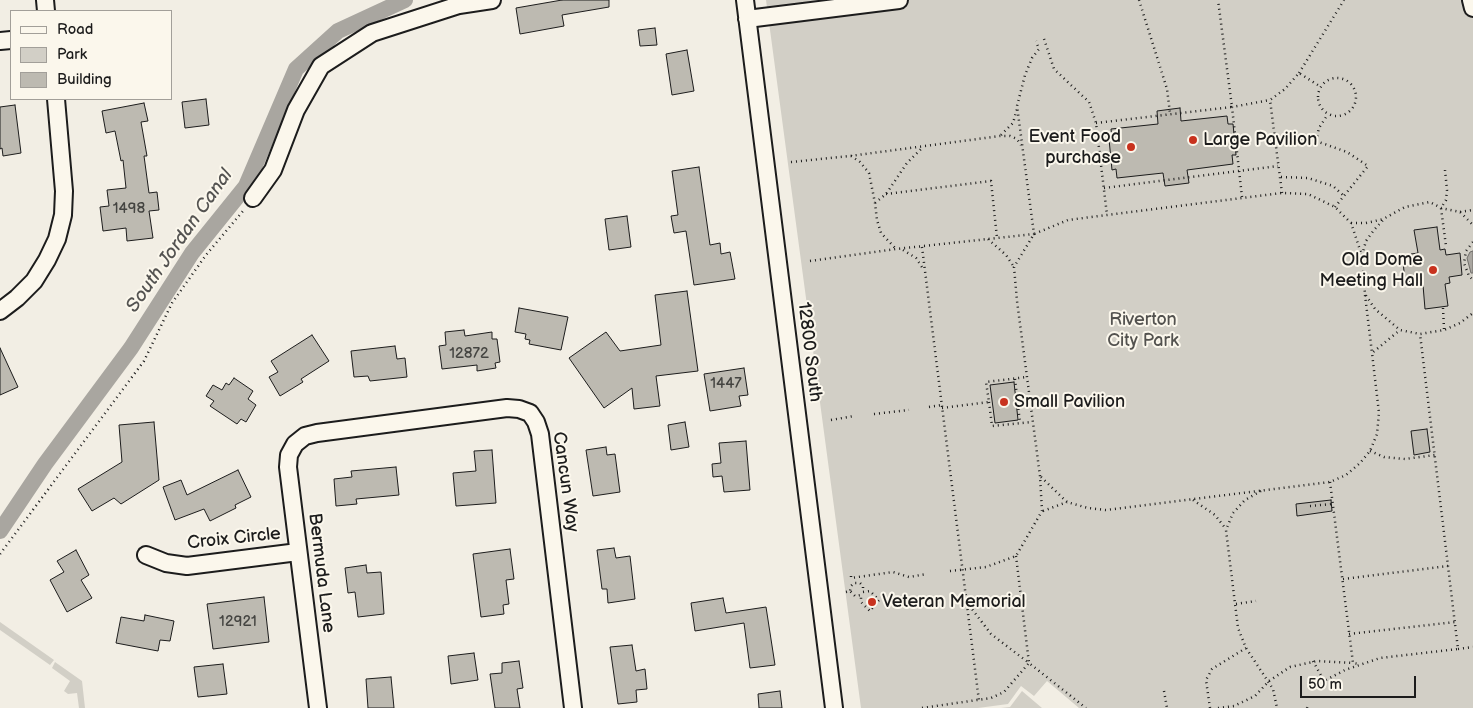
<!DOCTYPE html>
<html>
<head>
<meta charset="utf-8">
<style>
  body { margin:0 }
  #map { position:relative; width:1473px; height:708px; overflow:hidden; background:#f2eee4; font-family:"Balsamiq Sans",sans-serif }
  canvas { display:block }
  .legend { position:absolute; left:10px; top:10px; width:162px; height:90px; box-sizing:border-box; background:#fbf7ec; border:1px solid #a29f99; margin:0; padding:6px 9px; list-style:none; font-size:15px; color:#1c1c1c }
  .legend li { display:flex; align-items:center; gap:10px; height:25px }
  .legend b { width:25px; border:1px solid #a29f99 }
  .scale { position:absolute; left:1300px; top:676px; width:116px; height:22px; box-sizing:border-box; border:2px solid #1c1c1c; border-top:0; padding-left:6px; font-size:15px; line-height:18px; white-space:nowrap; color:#1c1c1c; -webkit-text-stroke:4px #fbf7ec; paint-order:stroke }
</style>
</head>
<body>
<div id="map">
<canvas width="1473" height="708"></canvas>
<ul class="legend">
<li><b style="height:6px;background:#fbf7ec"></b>Road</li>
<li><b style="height:14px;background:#d2cfc6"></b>Park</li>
<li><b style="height:14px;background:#bdbab1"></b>Building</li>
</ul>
<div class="scale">50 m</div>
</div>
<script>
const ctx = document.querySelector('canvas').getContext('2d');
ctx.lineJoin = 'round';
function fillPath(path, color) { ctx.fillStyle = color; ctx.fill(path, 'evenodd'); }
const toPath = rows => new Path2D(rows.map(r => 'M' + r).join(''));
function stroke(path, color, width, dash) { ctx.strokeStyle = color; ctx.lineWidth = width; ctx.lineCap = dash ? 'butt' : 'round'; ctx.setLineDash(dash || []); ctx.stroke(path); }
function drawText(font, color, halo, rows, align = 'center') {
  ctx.font = font + ' "Balsamiq Sans",sans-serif'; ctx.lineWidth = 4; ctx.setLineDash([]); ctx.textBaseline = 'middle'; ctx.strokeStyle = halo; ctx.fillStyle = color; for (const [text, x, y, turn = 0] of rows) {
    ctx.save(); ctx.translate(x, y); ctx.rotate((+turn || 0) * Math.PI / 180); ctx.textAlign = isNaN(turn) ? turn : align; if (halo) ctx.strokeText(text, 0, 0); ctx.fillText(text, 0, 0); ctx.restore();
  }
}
fillPath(toPath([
  [766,0,1473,0,1473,708,1079,708,1047,681,1034,696,1021,686,1008,704,978,708,861,708],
  [0,622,54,660,50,665,0,630],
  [55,662,82,681,85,708,79,708,77,693,68,694,64,691,70,681,52,668],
  [1022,691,1042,708,1001,708,1010,707]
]), '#d2cfc6');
const water = toPath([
  [1473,251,1473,273,1471,273,1467,258,1470,252,1473,251]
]);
fillPath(water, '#a9a6a0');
stroke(water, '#716f6b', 1);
stroke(toPath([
  [0,531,45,464,131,348,192,253,246,186,296,69,338,31,405,0]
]), '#a9a6a0', 16);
const building = toPath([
  [562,0,609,0,609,7,562,15,564,26,520,34,516,8,562,0],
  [655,28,657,45,640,46,638,30,655,28],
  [687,50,694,91,672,95,666,54,687,50],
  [206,99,209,125,185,128,182,102,206,99],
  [144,103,148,121,141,122,147,156,144,156,149,193,157,192,159,210,149,211,153,238,127,241,126,228,103,231,100,207,109,206,107,190,126,188,123,160,121,161,115,131,106,133,102,111,144,103],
  [15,105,21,153,3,156,2,148,0,149,0,107,15,105],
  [1180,108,1181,121,1227,116,1228,124,1233,124,1236,155,1232,155,1233,164,1187,170,1189,183,1165,186,1163,173,1117,178,1116,169,1112,170,1109,139,1112,139,1111,129,1158,124,1157,111,1180,108],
  [699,167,710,245,720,243,721,254,730,252,735,279,694,285,686,231,674,233,671,216,678,215,672,171,699,167],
  [627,216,631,247,609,250,605,219,627,216],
  [1437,227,1440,250,1445,249,1446,255,1460,253,1462,275,1449,277,1450,283,1445,284,1448,306,1425,309,1423,285,1415,286,1414,281,1405,282,1403,261,1412,260,1411,254,1418,253,1414,230,1437,227],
  [687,291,698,371,656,376,660,406,634,409,632,388,604,408,569,358,606,332,620,351,661,345,655,295,687,291],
  [519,308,568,317,561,350,529,344,530,340,525,339,526,334,515,332,519,308],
  [464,330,465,336,492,332,492,339,497,339,500,362,495,363,496,368,477,371,477,365,442,369,439,346,446,345,445,332,464,330],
  [312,335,329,361,301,379,303,382,280,396,269,377,278,372,271,361,312,335],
  [395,346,397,359,405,358,407,377,370,381,368,376,354,377,351,351,395,346],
  [0,348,18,387,0,395,0,348],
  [744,368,748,395,739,396,741,406,710,411,704,374,744,368],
  [234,378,253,391,248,399,256,405,246,422,241,419,237,424,210,406,214,401,206,396,213,385,222,390,226,383,229,385,234,378],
  [1014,382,1018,420,995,423,990,385,1014,382],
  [154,422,159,480,121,504,114,498,92,511,78,489,122,462,119,425,154,422],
  [685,422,689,447,671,450,668,425,685,422],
  [1427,429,1430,452,1414,455,1411,431,1427,429],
  [746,441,750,490,724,492,722,476,713,477,712,464,721,463,719,443,746,441],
  [606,447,607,455,615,454,620,492,593,496,586,450,606,447],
  [492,450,496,503,456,506,453,473,476,471,474,451,492,450],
  [396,467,399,495,356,499,357,504,336,506,334,479,352,477,351,471,396,467],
  [238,470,251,497,235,505,236,508,210,521,204,509,175,520,163,487,181,480,187,495,238,470],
  [1331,500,1332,511,1297,516,1296,504,1331,500],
  [614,548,616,558,630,556,635,599,608,603,607,589,602,589,597,550,614,548],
  [510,549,514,579,506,580,509,604,503,605,504,614,481,617,473,554,510,549],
  [76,550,89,575,81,580,92,598,67,612,50,580,64,572,57,561,76,550],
  [366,565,367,573,381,572,384,614,358,617,355,592,348,593,345,568,366,565],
  [264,597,269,642,213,649,207,604,264,597],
  [723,598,726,613,766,607,775,665,750,668,744,623,695,631,691,603,723,598],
  [145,615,174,621,170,641,160,640,158,651,116,643,121,617,144,621,145,615],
  [632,645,636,671,645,669,647,689,636,690,637,702,618,704,610,647,632,645],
  [474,653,478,680,451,684,448,656,474,653],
  [519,661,523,688,517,689,520,708,495,708,490,674,502,673,502,663,519,661],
  [223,664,227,694,198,697,194,667,223,664],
  [391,677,394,708,368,708,366,679,391,677],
  [780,691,782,708,759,708,758,694,780,691]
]);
fillPath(building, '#bdbab1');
stroke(building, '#1c1c1c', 1);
const minor = toPath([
  [45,0,46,11],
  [745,0,834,708],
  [1471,0,1473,8],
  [747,19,899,0],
  [0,41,11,40],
  [253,198,273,170,296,110,321,66,372,33,459,5,492,0],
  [0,311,17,298,34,281,47,260,57,239,63,215,64,191,56,99],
  [146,555,166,563,187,566,298,552],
  [318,708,288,467,289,455,295,444,305,436,317,433,507,408,519,409,530,413,536,422,540,434,573,708]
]);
stroke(minor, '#1c1c1c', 20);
stroke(toPath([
  [1139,0,1167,89,1170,113],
  [1044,39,1054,69,1089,102,1096,123,1107,215],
  [1299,73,1344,0],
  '1318 97a19 19 0 1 1 38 0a19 19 0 1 1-38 0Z',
  [1096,123,1232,107,1218,0],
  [1001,135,1013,123,1017,109],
  [1276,140,1298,139,1316,141,1347,152,1368,166,1335,207],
  [1316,141,1319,128,1328,114],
  [851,156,860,162,869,173,875,203,877,220,881,233,896,249],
  [791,162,850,156,1000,136,1010,136,1017,139,1021,145],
  [1445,170,1447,190,1446,200,1441,208,1446,246],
  [1281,177,1308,178,1333,186,1344,196],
  [1104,188,1278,166],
  [1282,193,1270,100,1285,89,1299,73,1321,87],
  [886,194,991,181,997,238],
  [1242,197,1232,107,1270,100],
  [875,203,886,194,907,163,923,147],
  [1460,212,1473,210],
  [1351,223,1366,223,1384,219],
  [988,239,1006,255,1014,267],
  [1473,242,1466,251,1464,263,1469,276,1473,280],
  [922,247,979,701],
  [903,250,916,258,924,270],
  [1362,255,1366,241,1374,230,1385,218,1405,207,1430,202,1441,208,1460,212,1473,225],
  [810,261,896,249,1034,234,1017,106,1025,75,1032,58,1039,49,1036,41],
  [1362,276,1372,275],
  [1365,295,1372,353],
  [1443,308,1444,329],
  [1015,379,1020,423],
  [989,402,992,426,1032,422],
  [929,407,942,405],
  [942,408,989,402,986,382,1027,377],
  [874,414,909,410],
  [831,420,854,416],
  [1370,451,1384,457,1405,459,1435,455],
  [1041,477,1067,502,1088,508,1106,510,1330,482,1346,475,1360,463,1370,451,1377,434,1379,413,1372,353,1400,330],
  [1330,482,1353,663,1359,664],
  [1261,491,1245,500,1233,513,1226,530,1238,628,1246,648,1273,689,1277,708],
  [1193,500,1215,515,1226,529],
  [1310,506,1332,504],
  [1043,511,1067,502],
  [0,554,144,361,172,303,206,255,243,211],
  [1016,556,1029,663,1086,708],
  [950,571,986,567,1016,556,1042,511,1040,476,1017,301,1014,267,1034,234,1068,220,1107,215,1282,193,1308,194,1335,207,1351,223,1362,256,1365,294,1375,309,1400,330,1420,334,1444,330,1460,323,1473,313],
  [851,576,851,578,893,572,909,577,927,574],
  [1343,579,1448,566],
  [846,592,850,591,855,596,861,595,861,602,870,611,879,600,870,591,863,592,863,586,860,583,854,583,851,586,850,591],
  [1236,604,1256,601],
  [1349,634,1455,622],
  [1458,649,1473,647],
  [1313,661,1324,681,1345,670,1380,658,1458,649,1420,334],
  [1164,691,1167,708],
  [922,708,991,698,1004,692,1029,663,991,634,972,609,967,598],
  [1210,708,1206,680,1212,669,1246,648],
  [1218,708,1234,706,1255,696,1269,681,1290,667,1317,661,1353,663],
  [1307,708,1308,705]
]), '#1c1c1c', 2.5, [1, 4]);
stroke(minor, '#fbf7ec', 16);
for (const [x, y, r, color] of [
  [1193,140,5,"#c8321e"],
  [1131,147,5,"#c8321e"],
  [1433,270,5,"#c8321e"],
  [1004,402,5,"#c8321e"],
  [872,602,5,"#c8321e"]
]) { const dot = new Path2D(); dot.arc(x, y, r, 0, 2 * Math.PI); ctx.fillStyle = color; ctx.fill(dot); stroke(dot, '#fbf7ec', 2); }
drawText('15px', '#444441', null, [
  ["1498",129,209],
  ["12872",469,354],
  ["1447",726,384],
  ["12921",238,622]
]);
drawText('18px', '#1c1c1c', '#fbf7ec', [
  ["Event Food",1121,137,"right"],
  ["purchase",1121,158,"right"],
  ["Large Pavilion",1203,140],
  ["Old Dome",1423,260,"right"],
  ["Meeting Hall",1423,281,"right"],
  ["Small Pavilion",1014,402],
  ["Veteran Memorial",882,602]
], 'left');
drawText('18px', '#53524f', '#fbf7ec', [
  ["Riverton",1143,320],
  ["City Park",1143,341]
]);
drawText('18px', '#1c1c1c', '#fbf7ec', [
  ["12800 South",809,352,83],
  ["Cancun Way",565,482,82],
  ["Croix Circle",234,539,-6],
  ["Bermuda Lane",321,573,83]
]);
drawText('italic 19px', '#545351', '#fbf7ec', [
  ["South Jordan Canal",180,241,-55]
]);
</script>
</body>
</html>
